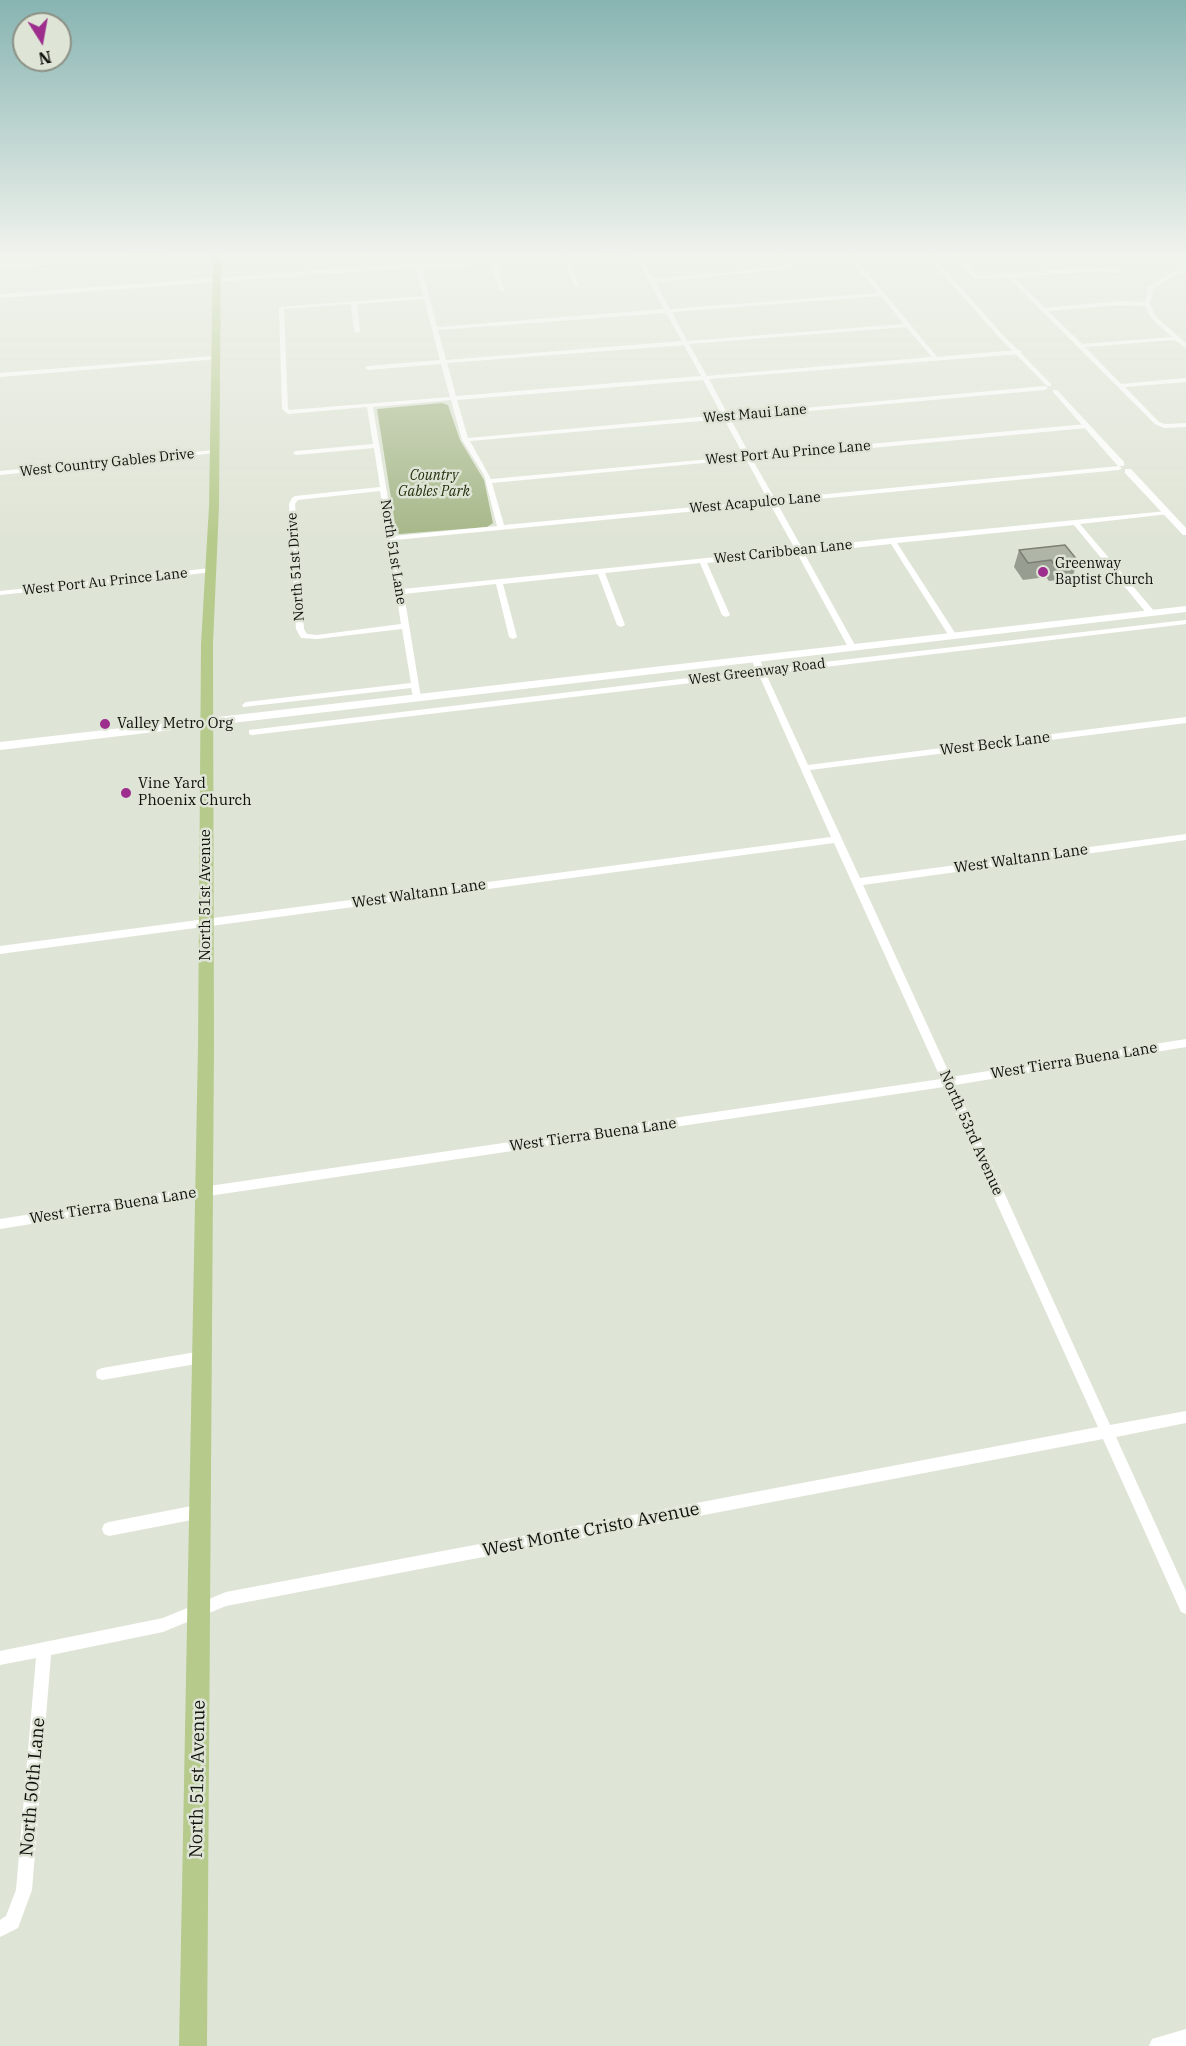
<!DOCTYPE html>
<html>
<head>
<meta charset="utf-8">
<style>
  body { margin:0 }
  #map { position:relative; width:1186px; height:2046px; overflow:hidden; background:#dfe5d6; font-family:"IBM Plex Serif",serif }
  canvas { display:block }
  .north { position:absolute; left:12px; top:12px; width:60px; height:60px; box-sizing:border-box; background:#dfe5d6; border:2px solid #8c9085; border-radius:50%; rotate:169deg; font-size:16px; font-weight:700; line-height:24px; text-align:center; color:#0f110c }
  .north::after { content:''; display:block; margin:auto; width:21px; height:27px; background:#9d2e8d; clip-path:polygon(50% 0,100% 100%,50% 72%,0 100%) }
</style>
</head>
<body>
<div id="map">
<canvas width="1186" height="2046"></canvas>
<div class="north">N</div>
</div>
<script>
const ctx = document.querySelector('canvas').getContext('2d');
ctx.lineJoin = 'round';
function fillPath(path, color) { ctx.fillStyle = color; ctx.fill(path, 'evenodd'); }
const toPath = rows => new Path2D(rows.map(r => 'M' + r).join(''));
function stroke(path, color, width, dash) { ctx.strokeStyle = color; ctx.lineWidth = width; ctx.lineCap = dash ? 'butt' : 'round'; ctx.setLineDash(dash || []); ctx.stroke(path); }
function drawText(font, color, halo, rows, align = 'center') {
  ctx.font = font + ' "IBM Plex Serif",serif'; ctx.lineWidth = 5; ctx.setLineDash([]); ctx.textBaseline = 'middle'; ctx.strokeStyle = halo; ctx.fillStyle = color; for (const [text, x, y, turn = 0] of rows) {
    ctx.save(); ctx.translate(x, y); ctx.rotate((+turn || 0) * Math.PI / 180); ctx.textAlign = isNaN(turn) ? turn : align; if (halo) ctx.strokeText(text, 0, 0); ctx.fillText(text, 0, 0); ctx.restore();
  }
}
fillPath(toPath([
  [442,403,448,405,460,440,484,480,493,523,487,527,399,534,396,530,377,409]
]), '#a6b788');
fillPath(toPath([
  [144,254,164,254,161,256,0,268,0,264,144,254],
  [358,254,363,254,365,270,360,269,358,254],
  [562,254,567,254,579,286,574,285,562,254],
  [635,254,639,254,653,279,784,267,776,254,780,254,791,268,655,282,670,309,878,293,846,254,852,254,937,357,1019,350,1022,352,1019,354,709,379,728,415,1045,386,1048,388,1045,390,730,418,750,455,1087,424,1090,426,1087,428,752,459,775,499,1119,466,1122,468,1119,470,777,503,802,548,892,538,1167,511,1170,513,1169,514,1080,524,1154,611,1154,615,1148,615,1074,525,897,543,957,636,953,638,949,636,891,544,804,553,856,647,855,649,849,649,848,647,797,553,707,563,730,615,726,617,722,615,700,563,605,573,625,625,621,627,617,625,598,574,503,584,517,637,513,639,509,637,496,584,404,594,421,698,420,700,414,700,411,688,243,707,242,705,246,702,411,683,402,629,317,639,301,638,296,629,289,504,292,498,295,496,380,487,374,448,296,455,293,453,296,451,373,444,367,407,288,414,282,409,279,307,423,296,415,265,418,263,421,265,437,327,664,309,635,254],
  [881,296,904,324,687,341,672,312,881,296],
  [424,299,440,360,368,366,365,368,368,370,441,364,450,397,290,410,288,409,284,309,351,304,354,331,357,333,360,331,357,304,424,299],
  [666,313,682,341,446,360,438,330,666,313],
  [906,327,932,357,707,376,689,344,906,327],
  [684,345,701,376,456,396,447,363,684,345],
  [703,380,722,415,468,438,457,400,703,380],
  [451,400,462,440,484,475,497,526,394,536,373,407,451,400],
  [724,419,744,456,491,479,470,441,724,419],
  [746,459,768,500,504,525,492,483,746,459],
  [380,491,401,624,317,635,307,634,304,629,295,504,298,500,380,491],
  [770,504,795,549,403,589,395,540,770,504],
  [950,254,955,254,978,276,1097,267,1119,271,1116,273,1097,271,1014,277,1045,308,1119,301,1145,302,1148,287,1171,273,1186,269,1186,273,1175,275,1153,289,1150,304,1156,317,1186,343,1186,348,1175,340,1085,347,1121,384,1186,378,1186,382,1125,387,1159,422,1165,424,1186,423,1186,427,1164,428,1155,424,1008,277,975,279,950,254],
  [1119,305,1145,306,1152,319,1172,337,1082,344,1048,311,1119,305],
  [491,261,496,262,504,291,499,290,491,261],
  [215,356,217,357,217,359,0,377,0,373,215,356],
  [214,450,216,451,216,453,0,475,0,471,214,450],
  [211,568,214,568,214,572,0,595,0,591,211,568],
  [1186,620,1186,624,766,674,808,765,1186,717,1186,723,810,770,860,878,1186,834,1186,840,863,885,951,1077,1186,1039,1186,1047,955,1085,1110,1425,1186,1411,1186,1423,1116,1437,1186,1591,1186,1614,1181,1612,1103,1439,226,1606,163,1632,51,1655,32,1890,18,1928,0,1937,0,1920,6,1916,16,1890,36,1658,0,1665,0,1651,163,1618,226,1592,1098,1427,944,1087,168,1202,0,1229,0,1219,168,1192,941,1079,834,843,0,954,0,946,831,837,759,675,252,735,249,734,249,730,756,670,751,658,755,656,759,658,764,669,1186,620],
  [202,1351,207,1353,208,1357,207,1361,202,1363,102,1380,97,1378,96,1374,97,1370,102,1368,202,1351],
  [202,1504,207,1506,209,1511,207,1516,202,1518,109,1536,104,1534,102,1529,104,1524,109,1522,202,1504]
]), '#fff');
fillPath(toPath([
  [614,254,633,254,567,262,418,267,0,298,0,294,418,263,567,258,614,254],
  [925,254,931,254,1002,334,1051,384,1051,386,1047,386,998,336,925,254],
  [1053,390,1057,390,1124,462,1124,466,1118,466,1053,392,1053,390],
  [1125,469,1131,469,1186,528,1186,535,1183,535,1125,473,1125,469],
  [1186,2029,1186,2046,1149,2046,1152,2039,1186,2029]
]), '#fff');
fillPath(toPath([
  [1186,606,1186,612,0,750,0,742,1186,606]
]), '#fff');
fillPath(toPath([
  [213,254,221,254,219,506,213,644,214,1045,207,2046,179,2046,198,1045,201,644,209,506,213,254]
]), '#b6ca8c');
fillPath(toPath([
  [1019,550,1078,561,1072,578,1049,581,1046,577,1023,580,1014,567]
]), '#979d90');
const building = toPath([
  [1065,545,1078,561,1054,564,1051,560,1028,563,1019,550,1065,545]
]);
fillPath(building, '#b0b6a7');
stroke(building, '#7b7f75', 1.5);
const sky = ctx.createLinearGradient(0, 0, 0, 540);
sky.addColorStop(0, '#87b4b2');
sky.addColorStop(0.47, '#f1f3ed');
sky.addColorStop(1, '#f1f3ed00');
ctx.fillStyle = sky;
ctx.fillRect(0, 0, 1186, 540);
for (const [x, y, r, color] of [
  [1043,572,6,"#9d2e8d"],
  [105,724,6,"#9d2e8d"],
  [126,793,6,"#9d2e8d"]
]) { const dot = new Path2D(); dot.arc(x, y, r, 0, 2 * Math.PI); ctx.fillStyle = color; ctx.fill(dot); stroke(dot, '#dfe5d6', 2); }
drawText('14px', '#0f110c', '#dfe5d6', [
  ["West Maui Lane",755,414,-5],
  ["West Port Au Prince Lane",788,453,-5],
  ["West Country Gables Drive",107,463,-6],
  ["West Acapulco Lane",755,503,-5],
  ["North 51st Lane",393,552,81],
  ["West Caribbean Lane",783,552,-6],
  ["North 51st Drive",296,567,-94],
  ["West Port Au Prince Lane",105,582,-6],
  ["West Greenway Road",757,672,-7]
]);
drawText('italic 14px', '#232e0b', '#dfe5d6', [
  ["Country",434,476],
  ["Gables Park",434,492]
]);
drawText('14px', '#0f110c', '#dfe5d6', [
  ["Greenway",1055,564],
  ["Baptist Church",1055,580]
], 'left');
drawText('15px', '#0f110c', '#dfe5d6', [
  ["Valley Metro Org",117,724],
  ["Vine Yard",138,784],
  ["Phoenix Church",138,801]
], 'left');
drawText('15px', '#0f110c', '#dfe5d6', [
  ["West Beck Lane",995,744,-7],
  ["West Waltann Lane",1021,859,-8],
  ["West Waltann Lane",419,894,-8],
  ["North 51st Avenue",206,895,-90],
  ["West Tierra Buena Lane",1074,1061,-9],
  ["North 53rd Avenue",971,1133,66],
  ["West Tierra Buena Lane",593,1135,-8],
  ["West Tierra Buena Lane",113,1206,-9]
]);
drawText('18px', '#0f110c', '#dfe5d6', [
  ["West Monte Cristo Avenue",591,1530,-11],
  ["North 51st Avenue",198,1779,-89],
  ["North 50th Lane",33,1787,-85]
]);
</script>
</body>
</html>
